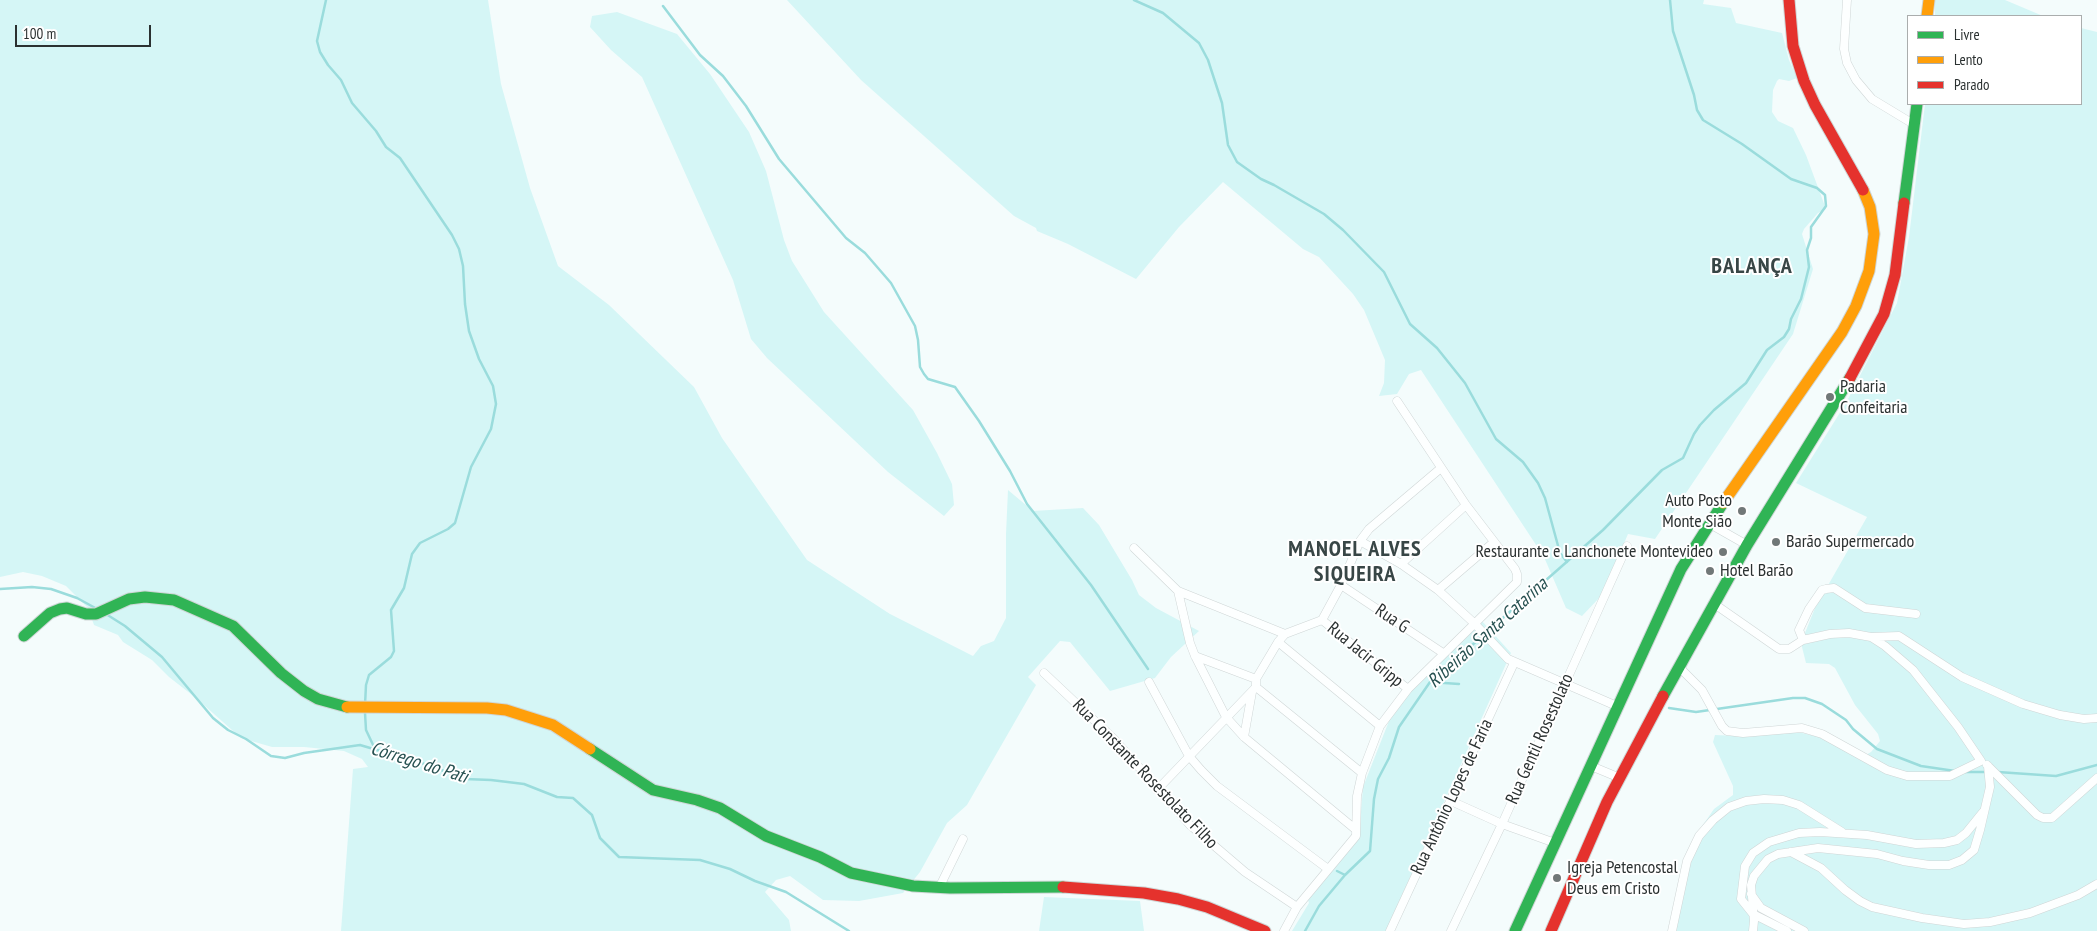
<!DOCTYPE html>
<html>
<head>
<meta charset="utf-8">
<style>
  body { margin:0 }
  #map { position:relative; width:2097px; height:931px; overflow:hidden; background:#f4fcfc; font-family:"PT Sans Narrow",sans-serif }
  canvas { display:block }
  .legend { position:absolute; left:1907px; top:15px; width:175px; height:90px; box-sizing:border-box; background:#fff; border:1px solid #aaadad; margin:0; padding:6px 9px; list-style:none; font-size:15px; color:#2b3131 }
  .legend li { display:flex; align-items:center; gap:10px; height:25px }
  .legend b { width:25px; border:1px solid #aaadad }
  .scale { position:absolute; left:15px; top:25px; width:136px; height:22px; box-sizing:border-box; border:2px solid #2b3131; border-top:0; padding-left:6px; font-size:15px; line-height:18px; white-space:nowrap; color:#2b3131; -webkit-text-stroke:4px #fff; paint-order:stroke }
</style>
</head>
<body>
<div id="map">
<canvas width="2097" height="931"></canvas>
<ul class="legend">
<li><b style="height:6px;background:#30b455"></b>Livre</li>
<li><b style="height:6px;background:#ff9f0a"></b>Lento</li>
<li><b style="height:6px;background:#e5322d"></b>Parado</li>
</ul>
<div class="scale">100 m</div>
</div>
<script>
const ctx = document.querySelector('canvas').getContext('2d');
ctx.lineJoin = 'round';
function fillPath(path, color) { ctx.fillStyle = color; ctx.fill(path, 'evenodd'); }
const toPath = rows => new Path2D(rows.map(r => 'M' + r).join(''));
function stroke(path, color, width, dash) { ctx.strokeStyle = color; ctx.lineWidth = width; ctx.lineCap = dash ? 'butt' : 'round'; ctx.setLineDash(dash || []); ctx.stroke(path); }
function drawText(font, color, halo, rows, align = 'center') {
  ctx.font = font + ' "PT Sans Narrow",sans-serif'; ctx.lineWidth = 4; ctx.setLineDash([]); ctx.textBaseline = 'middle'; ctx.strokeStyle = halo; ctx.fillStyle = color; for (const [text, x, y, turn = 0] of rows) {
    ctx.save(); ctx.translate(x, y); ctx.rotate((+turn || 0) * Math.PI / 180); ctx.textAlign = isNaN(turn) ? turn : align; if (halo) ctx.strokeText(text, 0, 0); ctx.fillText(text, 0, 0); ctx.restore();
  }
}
fillPath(toPath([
  [0,0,488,0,501,84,530,188,558,266,609,305,694,387,722,438,807,560,890,614,973,656,981,646,994,641,1006,618,1006,534,1008,490,1033,511,1083,508,1099,525,1132,580,1139,595,1156,608,1199,631,1171,657,1155,678,1110,691,1070,642,1060,641,1028,677,1036,685,967,805,947,823,920,872,903,893,859,901,823,900,790,876,776,880,765,892,789,920,791,931,341,931,353,769,368,767,362,759,344,751,304,747,272,747,241,738,196,698,169,677,152,660,123,642,118,635,94,625,88,608,66,586,42,576,23,572,0,577],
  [787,0,1704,0,1703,4,1731,8,1736,23,1782,33,1789,60,1797,78,1789,81,1779,79,1777,81,1773,90,1772,112,1778,121,1793,128,1806,155,1826,209,1818,213,1804,229,1802,234,1813,269,1793,334,1655,539,1628,534,1602,595,1582,616,1566,608,1544,557,1421,370,1409,374,1397,394,1379,396,1384,383,1385,360,1364,310,1353,294,1319,257,1303,249,1223,182,1179,227,1136,279,1068,244,1037,231,1036,228,1014,216,861,80],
  [1935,0,2005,0,2043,16,1935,16],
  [617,12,677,34,710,74,749,132,766,171,784,240,792,261,824,312,913,410,937,453,952,484,954,505,944,516,888,472,767,358,751,339,733,280,642,77,611,50,590,27,592,16],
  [2081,28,2097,32,2097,931,1673,931,1696,835,1714,809,1733,795,1733,786,1713,742,1715,735,1738,736,1793,731,1820,737,1866,755,1871,752,1880,741,1878,734,1855,705,1835,668,1829,664,1806,663,1801,643,1815,608,1867,517,1796,483,1846,403,1897,303,1909,237,1925,104,2081,104],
  [1481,620,1511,653,1386,931,1292,931,1309,903,1308,900,1359,836,1363,787,1389,721,1403,698],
  [1044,897,1140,901,1144,931,1039,931]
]), '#d5f6f6');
stroke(toPath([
  [326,0,317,41,320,52,328,65,341,80,352,103,376,131,386,147,400,158,452,235,459,249,463,266,465,304,469,331,479,359,493,386,496,404,491,429,471,467,455,523,448,529,420,543,412,554,404,588,391,610,394,651,391,657,369,675,366,685,365,705],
  [1134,0,1163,13,1199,43,1208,60,1222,103,1228,145,1237,162,1261,179,1274,185,1324,214,1343,230,1384,272,1410,324,1437,348,1465,383,1496,439,1523,462,1538,483,1545,498,1560,553,1567,562],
  [663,6,700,55,723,76,746,106,779,159,846,238,865,253,891,283,915,326,918,340,920,367,924,374,928,379,955,387,979,421,1010,471,1027,504,1091,585,1148,669],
  [0,589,32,587,51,589,77,598,99,610],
  [106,614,125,626,162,657,213,718,228,730,246,739,271,756,285,758,304,753,360,745,428,765,465,779,491,780,524,784,557,797,573,798,592,815,600,838,619,857,700,860,730,869,755,881,786,892,849,931],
  [1430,682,1459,684],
  [1669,708,1696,712,1793,698,1805,698,1822,704,1846,720,1853,729,1877,749,1921,766,1955,771],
  [365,713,366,730,375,749],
  [1965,772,1987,772],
  [1998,772,2056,776,2097,765],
  [1337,871,1345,875],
  [1305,931,1319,906,1345,875,1370,851,1374,799,1378,779,1389,758,1399,727,1430,682,1603,530,1662,470,1683,458,1694,434,1700,425,1714,410,1746,383,1767,350,1784,337,1789,329,1791,319,1801,299,1809,267,1807,250,1811,238,1811,227,1826,206,1825,195,1817,188,1791,179,1742,144,1703,120,1697,110,1694,95,1673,31,1670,0]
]), '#9adcdc', 2.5);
const street = toPath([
  [1847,0,1844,49,1847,63,1856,80,1872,99,1915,125],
  [1710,524,1747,545],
  [1360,541,1401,564,1438,590,1474,623,1508,659,1619,707],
  [1134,548,1178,591,1285,634],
  [1401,564,1466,505],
  [1341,585,1443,653],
  [1438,590,1494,542],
  [1178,591,1190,643,1195,656,1226,717,1244,737,1355,829],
  [1713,603,1779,649,1789,649,1803,640],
  [1322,620,1408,689],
  [1871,637,1899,636,1962,677,2023,704,2060,715,2084,719,2097,718],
  [1278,642,1380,726],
  [1195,656,1256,679],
  [1678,666,1702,690,1722,726,1727,731,1743,733,1802,728,1822,734,1887,770,1907,776,1950,776,1981,761,1958,727,1913,670,1885,646,1871,637,1849,633,1830,634,1803,640,1799,630,1809,609,1822,590,1826,589,1834,588,1865,608,1916,614],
  [1044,673,1114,739,1190,825,1245,872,1297,907],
  [1149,682,1189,756,1201,770,1217,786,1328,869],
  [1256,687,1362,773],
  [1244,737,1252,692],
  [1987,765,2037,815,2043,818,2052,818,2097,778],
  [1591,766,1620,778],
  [1157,790,1256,687,1256,679,1278,642,1285,634,1322,620,1341,585,1360,541,1369,529,1441,468],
  [1451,801,1502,824,1555,843],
  [1791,852,1821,868,1845,890,1860,901,1872,907,1922,918,1964,924,1990,922,2030,913,2078,895,2097,884],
  [939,888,963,839],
  [1751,894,1761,908,1804,931],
  [1284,931,1297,907,1356,836,1357,796,1362,773,1380,726,1408,689,1517,582,1517,574,1515,569,1466,505,1397,401],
  [1390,931,1514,663],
  [1451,931,1502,824,1627,546],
  [1672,931,1687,861,1699,836,1713,820,1729,807,1746,801,1764,799,1783,800,1799,805,1842,832],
  [1753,931,1754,921,1751,885,1754,876,1768,859,1778,854,1818,848,1877,854,1903,861,1929,865,1949,865,1962,860,1974,850,1980,830,1990,787,1988,766],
  [1787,931,1753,914,1741,899,1745,866,1753,853,1769,842,1799,833,1820,832,1867,835,1916,844,1944,843,1957,840,1966,833,1983,812]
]);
const fast = toPath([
  [1904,203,1917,104],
  [24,636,50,613,60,609,67,608,86,614,96,614,129,599,145,597,174,600,233,626,281,673,304,691,318,699,347,707],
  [1663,696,1747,545,1850,378],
  [590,749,653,790,697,800,720,808,766,836,820,857,851,873,913,886,950,888,1063,887],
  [1515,931,1681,569,1723,503]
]);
const slow = toPath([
  [1927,16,1929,0],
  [1723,503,1842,332,1856,306,1869,271,1874,234,1870,207,1863,190],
  [347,707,487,708,506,710,553,725,590,749]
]);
const jam = toPath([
  [1789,0,1793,46,1804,81,1815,105,1863,190],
  [1850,378,1884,314,1895,275,1904,203],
  [1063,887,1144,893,1178,899,1207,907,1265,931],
  [1551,931,1607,802,1663,696]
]);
stroke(street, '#cfd6d6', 9);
stroke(fast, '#cfd6d6', 13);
stroke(slow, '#cfd6d6', 13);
stroke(jam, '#cfd6d6', 13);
stroke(street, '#fdffff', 8);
stroke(fast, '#30b455', 11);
stroke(slow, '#ff9f0a', 11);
stroke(jam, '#e5322d', 11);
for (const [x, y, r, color] of [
  [1830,397,5,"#717878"],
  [1742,511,5,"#717878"],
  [1776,542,5,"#717878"],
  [1723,552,5,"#717878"],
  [1710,571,5,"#717878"],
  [1557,878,5,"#717878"]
]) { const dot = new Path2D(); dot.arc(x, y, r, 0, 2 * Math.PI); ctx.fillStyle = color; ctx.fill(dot); stroke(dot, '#fff', 2); }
drawText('18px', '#2b3131', '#fff', [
  ["Padaria",1840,387],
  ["Confeitaria",1840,408],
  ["Auto Posto",1732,501,"right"],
  ["Monte Sião",1732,522,"right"],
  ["Barão Supermercado",1786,542],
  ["Restaurante e Lanchonete Montevideo",1713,552,"right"],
  ["Hotel Barão",1720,571],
  ["Igreja Petencostal",1567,868],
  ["Deus em Cristo",1567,889]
], 'left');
drawText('18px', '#2b3131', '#fff', [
  ["Rua G",1392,619,34],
  ["Rua Jacir Gripp",1365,655,39],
  ["Rua Gentil Rosestolato",1540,739,-66],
  ["Rua Constante Rosestolato Filho",1145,774,46],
  ["Rua Antônio Lopes de Faria",1452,797,-65]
]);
drawText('italic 19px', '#275151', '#fff', [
  ["Ribeirão Santa Catarina",1488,633,-42],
  ["Córrego do Pati",419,763,17]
]);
ctx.letterSpacing = '1px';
drawText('bold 22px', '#384646', '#fff', [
  ["BALANÇA",1752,267],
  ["MANOEL ALVES",1355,550],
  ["SIQUEIRA",1355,575]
]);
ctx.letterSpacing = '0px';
</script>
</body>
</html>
